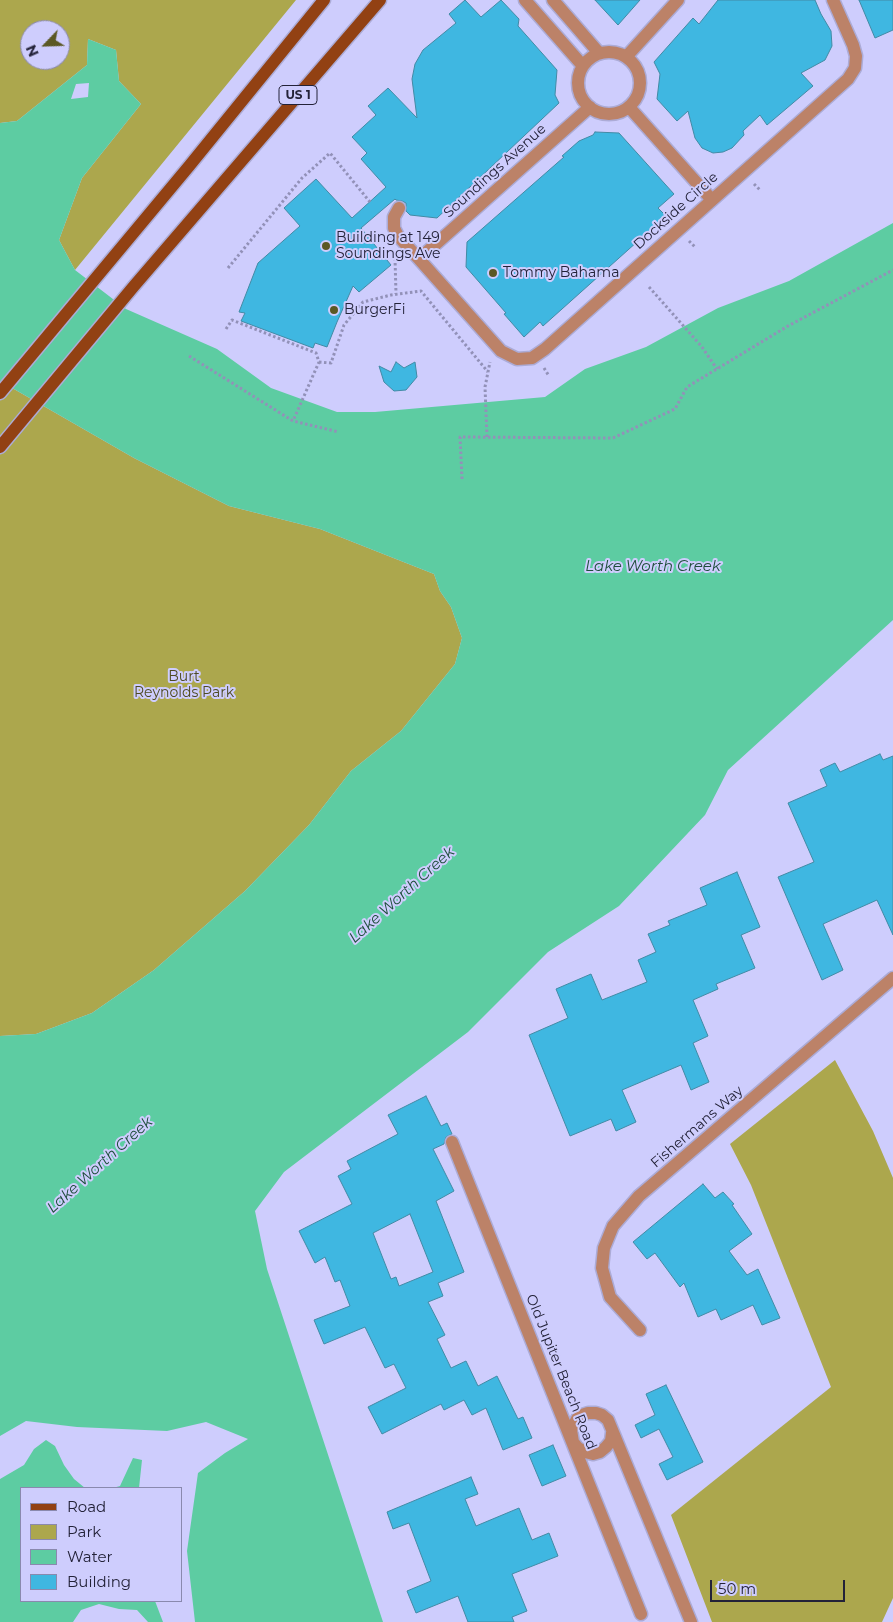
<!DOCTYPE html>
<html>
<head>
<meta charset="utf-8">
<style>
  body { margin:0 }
  #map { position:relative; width:893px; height:1622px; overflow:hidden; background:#cecdfd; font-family:Montserrat,sans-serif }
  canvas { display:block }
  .legend { position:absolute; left:20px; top:1487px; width:162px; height:115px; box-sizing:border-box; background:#cecdfd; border:1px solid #8a89ae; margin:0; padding:6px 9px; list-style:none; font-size:15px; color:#232238 }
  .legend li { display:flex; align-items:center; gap:10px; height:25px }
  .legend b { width:25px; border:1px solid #8a89ae }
  .north { position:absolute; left:20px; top:20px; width:50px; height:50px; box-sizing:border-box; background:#cecdfd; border:1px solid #8a89ae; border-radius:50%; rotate:246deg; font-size:14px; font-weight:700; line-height:20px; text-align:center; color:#232238 }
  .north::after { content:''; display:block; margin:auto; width:18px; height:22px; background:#5b5824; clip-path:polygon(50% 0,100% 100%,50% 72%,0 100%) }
  .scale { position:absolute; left:710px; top:1580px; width:135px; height:22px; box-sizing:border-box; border:2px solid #232238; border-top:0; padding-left:6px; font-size:15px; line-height:18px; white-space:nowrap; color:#232238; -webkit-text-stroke:4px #cecdfd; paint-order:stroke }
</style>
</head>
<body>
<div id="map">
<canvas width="893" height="1622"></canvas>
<ul class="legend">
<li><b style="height:6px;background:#924113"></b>Road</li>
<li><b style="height:14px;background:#aca74d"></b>Park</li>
<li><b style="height:14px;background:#5dcca2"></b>Water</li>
<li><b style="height:14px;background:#3fb7e1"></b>Building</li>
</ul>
<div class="north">N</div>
<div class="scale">50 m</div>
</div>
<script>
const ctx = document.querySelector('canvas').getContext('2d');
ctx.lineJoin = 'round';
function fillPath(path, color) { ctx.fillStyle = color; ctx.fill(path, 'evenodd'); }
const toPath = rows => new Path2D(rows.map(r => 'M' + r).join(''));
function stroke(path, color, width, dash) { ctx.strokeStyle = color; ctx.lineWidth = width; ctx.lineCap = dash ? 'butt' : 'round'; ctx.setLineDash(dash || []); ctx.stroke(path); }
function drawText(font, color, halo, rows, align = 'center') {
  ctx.font = font + ' Montserrat,sans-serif'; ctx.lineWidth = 4; ctx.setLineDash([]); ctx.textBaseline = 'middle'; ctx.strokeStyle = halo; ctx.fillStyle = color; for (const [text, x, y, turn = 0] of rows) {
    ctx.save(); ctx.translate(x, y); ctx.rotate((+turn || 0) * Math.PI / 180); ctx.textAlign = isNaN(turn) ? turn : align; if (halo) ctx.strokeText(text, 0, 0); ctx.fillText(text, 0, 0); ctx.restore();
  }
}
fillPath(toPath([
  [0,0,296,0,75,270,59,240,82,178,141,104,119,81,116,50,88,39,87,65,17,121,0,123],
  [30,30,60,30,60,60,30,60],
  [0,381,134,458,229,506,320,529,434,574,440,591,451,607,462,638,455,664,401,731,351,771,309,825,245,891,154,970,92,1013,36,1034,0,1036],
  [835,1060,873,1131,893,1178,893,1598,882,1622,712,1622,671,1515,831,1387,751,1185,730,1144]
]), '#aca74d');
fillPath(toPath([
  [88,39,116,50,119,81,141,104,82,178,59,240,75,270,126,309,217,349,271,388,337,412,375,412,545,397,585,369,646,347,718,308,789,281,893,223,893,620,728,770,705,815,619,906,548,952,468,1032,284,1172,255,1211,267,1269,383,1622,195,1622,187,1551,198,1473,225,1453,248,1439,206,1422,167,1431,77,1427,26,1421,0,1436,0,1036,36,1034,92,1013,154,970,245,891,309,825,351,771,401,731,455,664,462,638,451,607,440,591,434,574,320,529,229,506,134,458,0,381,0,123,17,121,87,65],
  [89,83,88,97,71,99,76,84],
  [46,1440,55,1446,64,1465,74,1479,85,1488,21,1488,21,1601,155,1601,163,1622,148,1622,137,1610,119,1609,99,1604,81,1610,73,1622,0,1622,0,1479,24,1465,34,1449],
  [133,1458,142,1460,139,1488,113,1488,120,1486]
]), '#5dcca2');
const building = toPath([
  [465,0,481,17,501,0,519,19,518,26,557,70,555,95,559,103,437,218,410,215,406,211,406,203,402,201,396,200,395,199,361,228,391,265,359,292,353,286,337,322,327,347,315,343,313,348,241,321,245,313,239,312,258,263,300,226,284,208,316,179,352,218,386,187,361,159,367,153,352,137,376,115,368,106,388,88,417,118,412,79,415,64,423,50,456,23,449,14,465,0],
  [595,0,640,0,618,25,595,0],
  [718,0,815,0,821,14,831,31,832,46,825,60,801,73,813,86,767,125,760,115,743,131,744,135,732,148,723,152,713,153,702,148,695,138,688,111,677,121,657,99,660,74,654,62,693,18,699,24,718,0],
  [859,0,893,0,893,30,875,38,859,0],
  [595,132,619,133,674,194,658,208,666,216,543,326,540,322,524,337,504,314,506,313,466,267,467,242,564,157,562,156,579,141,593,135,595,132],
  [396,362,404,368,415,362,417,377,406,390,394,391,384,382,379,366,391,372,396,362],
  [880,754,883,760,893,756,893,935,877,900,823,924,843,970,822,980,778,877,814,862,788,803,827,786,820,770,835,763,840,772,880,754],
  [737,872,760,927,741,935,755,968,716,984,718,989,693,1000,708,1036,693,1043,709,1082,691,1090,681,1065,622,1090,636,1122,616,1131,611,1119,570,1136,529,1035,568,1018,556,989,591,974,602,1000,647,982,638,960,656,952,648,934,670,925,668,921,707,905,700,888,737,872],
  [426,1096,441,1126,447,1123,452,1134,446,1137,444,1144,433,1149,454,1191,436,1201,464,1272,438,1283,443,1296,428,1302,445,1335,437,1339,451,1368,466,1361,478,1386,497,1376,518,1419,523,1417,532,1438,503,1450,486,1408,472,1415,464,1400,444,1410,441,1404,382,1434,368,1407,406,1388,394,1364,385,1368,365,1327,324,1344,314,1320,350,1306,340,1280,335,1282,325,1257,315,1263,299,1231,352,1204,338,1176,351,1169,347,1161,398,1134,388,1115,426,1096],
  [410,1214,433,1272,399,1286,396,1277,391,1279,373,1233,410,1214],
  [703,1184,715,1198,723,1192,734,1204,732,1205,752,1234,729,1251,747,1275,758,1269,780,1318,762,1325,753,1305,721,1320,716,1309,698,1317,684,1283,680,1287,655,1253,647,1259,633,1242,703,1184],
  [666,1385,703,1462,667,1480,659,1464,673,1457,659,1429,641,1438,635,1425,655,1415,646,1394,666,1385],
  [553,1445,566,1476,542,1486,529,1455,553,1445],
  [471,1477,478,1494,465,1499,476,1526,519,1508,532,1540,549,1533,558,1556,512,1574,527,1611,512,1617,514,1622,468,1622,458,1596,416,1613,407,1591,431,1581,409,1523,393,1529,387,1512,471,1477]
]);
fillPath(building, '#3fb7e1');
stroke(building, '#428aa5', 1);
const minor = toPath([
  [525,0,583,66],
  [553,0,599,53],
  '578 83a31 31 0 1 1 62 0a31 31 0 1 1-62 0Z',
  [626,57,678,0],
  [629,107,712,200],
  [399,208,394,217,394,228,398,236,419,259,501,351,517,359,532,358,545,349,848,79,855,68,856,56,853,45,833,0],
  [419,259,590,107],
  [452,1142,641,1614],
  [640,1330,610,1297,602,1268,604,1248,613,1226,639,1196,893,978],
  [612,1433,611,1441,606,1447,600,1452,593,1454,585,1452,578,1448,573,1442,571,1430,577,1419,582,1415,588,1413,596,1413,602,1415,608,1420,691,1622]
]);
const major = toPath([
  [0,393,190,165,324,0],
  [0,447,134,286,380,0]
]);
stroke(minor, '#acabd6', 15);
stroke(major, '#acabd6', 15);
stroke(toPath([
  [754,184,760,190],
  [689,241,695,247],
  [395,258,396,294],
  [228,268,302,178,330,153,370,202],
  [649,287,702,347,717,369],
  [226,329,232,320,316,353,319,362,293,421],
  [189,356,293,421,339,432],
  [319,362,331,363,344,325,363,302,391,295,421,291,488,372],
  [544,368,549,376],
  [487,437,485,387,490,362],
  [462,479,460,437,613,438,675,409,687,387,788,326,893,270]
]), '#9291b8', 3, [2.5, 2.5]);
stroke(minor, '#bc8268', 12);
stroke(major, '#924113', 12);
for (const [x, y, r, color] of [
  [326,246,5,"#5b5824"],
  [493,273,5,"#5b5824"],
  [334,310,5,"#5b5824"]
]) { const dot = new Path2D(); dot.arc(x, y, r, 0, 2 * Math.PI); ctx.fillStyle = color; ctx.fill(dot); stroke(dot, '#cecdfd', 2); }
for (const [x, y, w] of [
  [298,95,38]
]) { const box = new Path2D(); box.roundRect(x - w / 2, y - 9.5, w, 19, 4); ctx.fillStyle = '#cecdfd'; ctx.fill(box); stroke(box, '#232238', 1); }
drawText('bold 12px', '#232238', null, [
  ["US 1",298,95]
]);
drawText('14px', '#232238', '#cecdfd', [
  ["Soundings Avenue",495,171,-42],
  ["Dockside Circle",676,211,-42],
  ["Fishermans Way",697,1127,-41],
  ["Old Jupiter Beach Road",561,1372,68]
]);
drawText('14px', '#232238', '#cecdfd', [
  ["Building at 149",336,238],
  ["Soundings Ave",336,254],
  ["Tommy Bahama",503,273],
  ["BurgerFi",344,310]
], 'left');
drawText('14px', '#4d4a21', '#cecdfd', [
  ["Burt",184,677],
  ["Reynolds Park",184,693]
]);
drawText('italic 15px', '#1f4e3c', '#cecdfd', [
  ["Lake Worth Creek",653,567],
  ["Lake Worth Creek",402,895,-42],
  ["Lake Worth Creek",100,1165,-42]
]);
</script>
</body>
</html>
